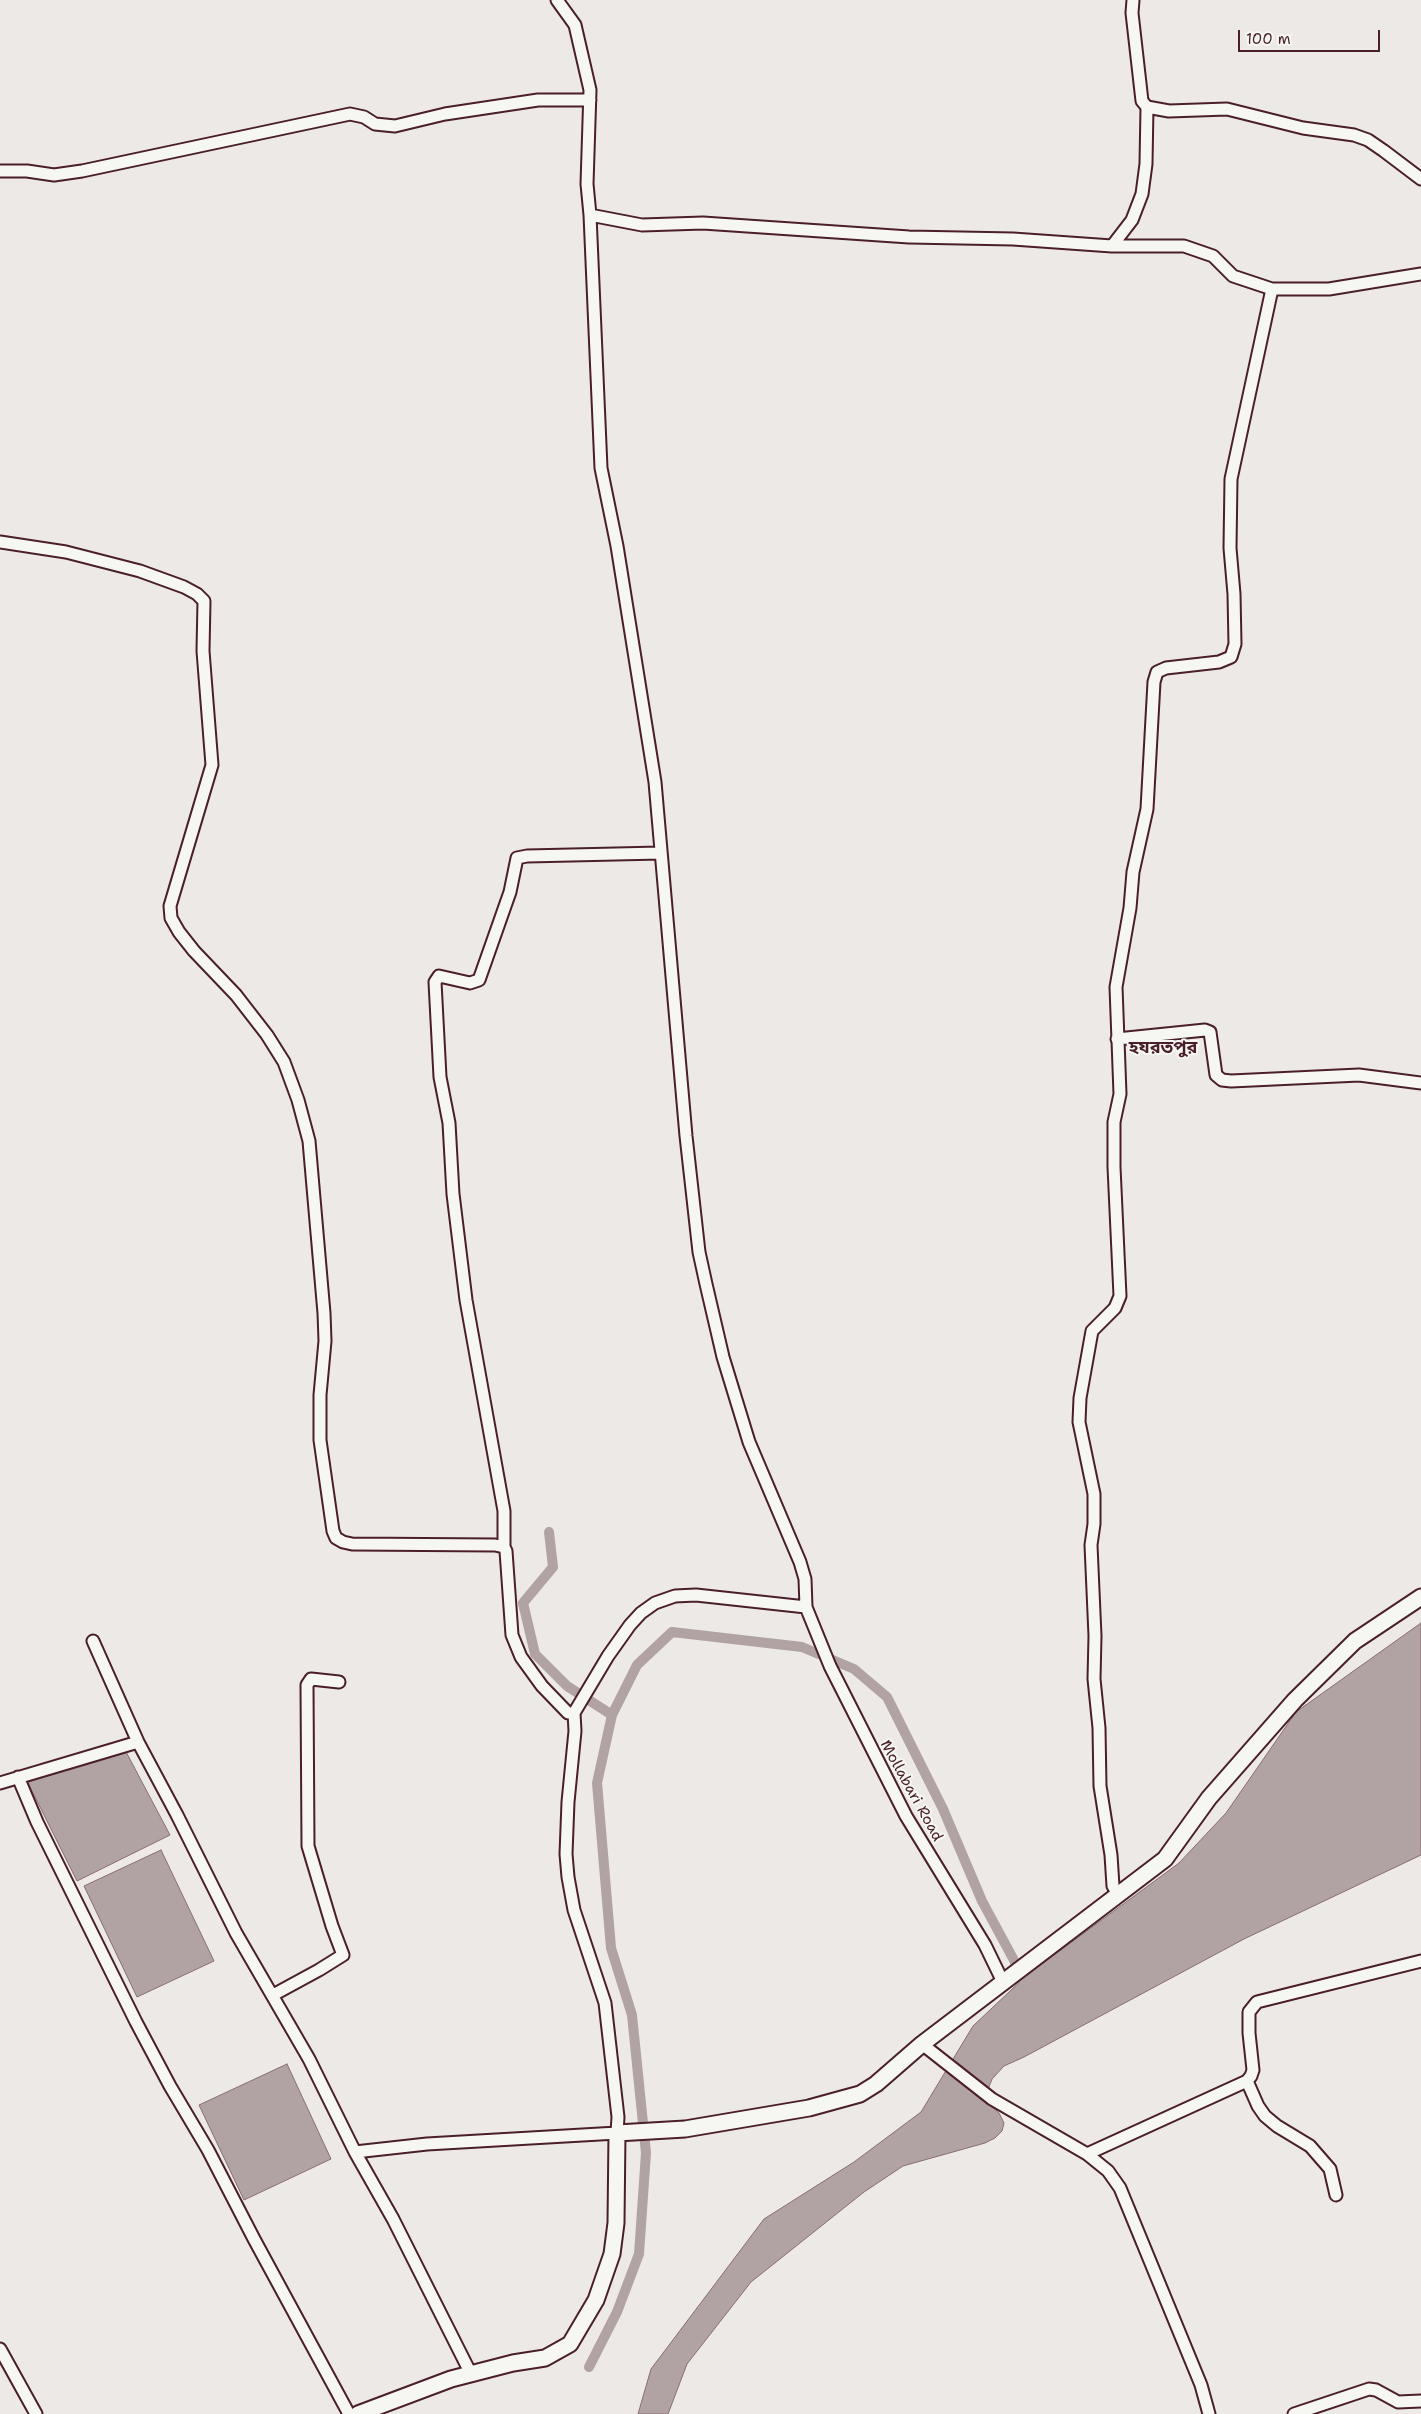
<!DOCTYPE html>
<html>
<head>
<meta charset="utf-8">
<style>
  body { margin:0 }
  #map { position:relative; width:1421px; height:2414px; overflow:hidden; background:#ece9e6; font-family:"Shantell Sans",sans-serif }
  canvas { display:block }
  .scale { position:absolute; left:1238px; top:30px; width:142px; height:22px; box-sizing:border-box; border:2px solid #4a1f2b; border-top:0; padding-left:6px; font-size:15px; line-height:18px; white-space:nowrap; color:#4a1f2b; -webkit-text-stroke:4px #f6f6f2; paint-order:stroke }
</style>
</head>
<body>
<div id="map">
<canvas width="1421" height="2414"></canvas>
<div class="scale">100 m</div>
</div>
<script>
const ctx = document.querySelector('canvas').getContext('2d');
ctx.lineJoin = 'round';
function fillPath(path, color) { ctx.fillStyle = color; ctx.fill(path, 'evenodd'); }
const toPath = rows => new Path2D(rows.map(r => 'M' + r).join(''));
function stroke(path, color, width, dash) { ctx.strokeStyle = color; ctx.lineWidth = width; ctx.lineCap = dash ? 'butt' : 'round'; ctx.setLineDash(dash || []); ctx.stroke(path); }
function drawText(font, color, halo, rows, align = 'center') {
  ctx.font = font + ' "Shantell Sans","Noto Sans Bengali",sans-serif'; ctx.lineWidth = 4; ctx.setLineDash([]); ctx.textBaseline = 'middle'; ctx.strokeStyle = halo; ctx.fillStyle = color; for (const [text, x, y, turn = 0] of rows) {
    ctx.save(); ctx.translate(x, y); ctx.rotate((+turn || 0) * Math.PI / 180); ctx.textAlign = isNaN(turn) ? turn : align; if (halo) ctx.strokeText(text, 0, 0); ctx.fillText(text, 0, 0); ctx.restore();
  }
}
const water = toPath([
  [1421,1623,1421,1855,1244,1939,1024,2057,1004,2066,992,2079,986,2095,988,2103,999,2113,1004,2123,1002,2131,995,2138,985,2143,903,2166,864,2192,751,2282,687,2364,668,2414,638,2414,651,2369,764,2219,854,2162,921,2112,973,2026,1027,1975,1179,1863,1226,1813,1296,1712,1421,1623],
  [124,1748,170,1835,77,1881,27,1781,124,1748],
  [161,1850,214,1961,137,1997,84,1886,161,1850],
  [287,2064,331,2159,244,2200,199,2105,287,2064]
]);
fillPath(water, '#b1a2a3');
stroke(water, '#886e73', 1);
stroke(toPath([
  [549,1532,553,1567,523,1603,535,1654,567,1686,612,1715],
  [589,2367,617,2312,639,2254,646,2153,632,2015,611,1948,597,1783,612,1715,637,1665,672,1632,802,1647,854,1669,887,1697,943,1809,982,1901,1030,1990]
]), '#b1a2a3', 10);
const street = toPath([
  [557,0,575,25,590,90,587,184,590,215,601,468,617,546,655,782,686,1136,699,1252,706,1284,723,1357,749,1442,800,1562,805,1579,806,1607,830,1666,906,1816,985,1945,1003,1982],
  [1133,0,1132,13,1142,101,1147,107,1169,111,1227,109,1303,128,1354,135,1368,140,1384,151,1421,179],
  [0,171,27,171,54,175,82,171,350,114,364,117,375,124,395,126,445,114,538,100,590,100],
  [590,215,642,225,703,223,909,237,1013,239,1112,246,1184,246,1213,256,1233,276,1272,289,1329,289,1421,274],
  [1112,246,1132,220,1142,194,1146,164,1147,107],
  [0,542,66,552,140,571,184,587,197,594,204,601,203,651,212,765,170,906,171,918,179,932,194,951,236,995,267,1035,284,1062,298,1100,309,1141,324,1313,325,1341,320,1395,320,1440,333,1531,336,1538,343,1542,352,1544,495,1545,504,1547,506,1551,512,1635,521,1657,542,1686,568,1713,574,1713],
  [1117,1039,1205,1030,1210,1032,1216,1075,1222,1080,1231,1081,1359,1075,1421,1083],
  [504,1547,504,1511,466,1300,453,1194,449,1123,440,1077,435,982,439,976,470,983,479,980,510,892,517,858,527,856,660,853],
  [93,1641,138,1742,177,1815,236,1933,309,2059,355,2152,393,2219,471,2374],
  [574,1713,608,1656,630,1625,641,1613,655,1603,675,1596,696,1595,806,1607],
  [18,1777,37,1822,136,2022,170,2086,208,2150,254,2239,349,2414],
  [0,1783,138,1742],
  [1119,1896,1113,1886,1111,1855,1100,1786,1099,1728,1094,1679,1095,1636,1091,1545,1094,1524,1094,1494,1079,1422,1080,1398,1092,1331,1115,1308,1120,1296,1114,1167,1114,1122,1120,1094,1116,987,1130,908,1133,872,1147,809,1154,682,1157,672,1166,668,1219,662,1231,657,1235,644,1234,594,1230,548,1231,479,1272,289],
  [273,1995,319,1970,343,1955,332,1926,308,1846,307,1685,311,1679,339,1682],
  [922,2044,992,2099,1087,2154,1108,2171,1120,2188,1201,2385,1209,2414],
  [1247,2081,1258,2106,1265,2116,1277,2126,1310,2146,1330,2169,1336,2195],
  [355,2152,427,2144,617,2133,618,2117,605,2003,574,1910,568,1877,566,1854,568,1802,575,1731,574,1713],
  [1087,2154,1247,2081,1251,2076,1253,2070,1249,2033,1249,2012,1257,2002,1421,1961],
  [0,2349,36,2414],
  [1294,2414,1369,2389,1376,2390,1398,2402,1421,2401]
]);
const secondary = toPath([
  [358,2414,451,2379,513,2363,545,2358,570,2344,596,2300,612,2254,616,2223,617,2133,685,2129,809,2108,860,2094,876,2084,922,2044,1165,1859,1209,1798,1295,1700,1355,1641,1421,1597]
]);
stroke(street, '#4a1f2b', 15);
stroke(secondary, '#4a1f2b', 19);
stroke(street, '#f6f6f2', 11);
stroke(secondary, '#f6f6f2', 15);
drawText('15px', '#4a1f2b', '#f6f6f2', [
  ["Mollabari Road",911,1791,61]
]);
drawText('bold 18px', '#4a1f2b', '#f6f6f2', [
  ["হযরতপুর",1163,1048]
]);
</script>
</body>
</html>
